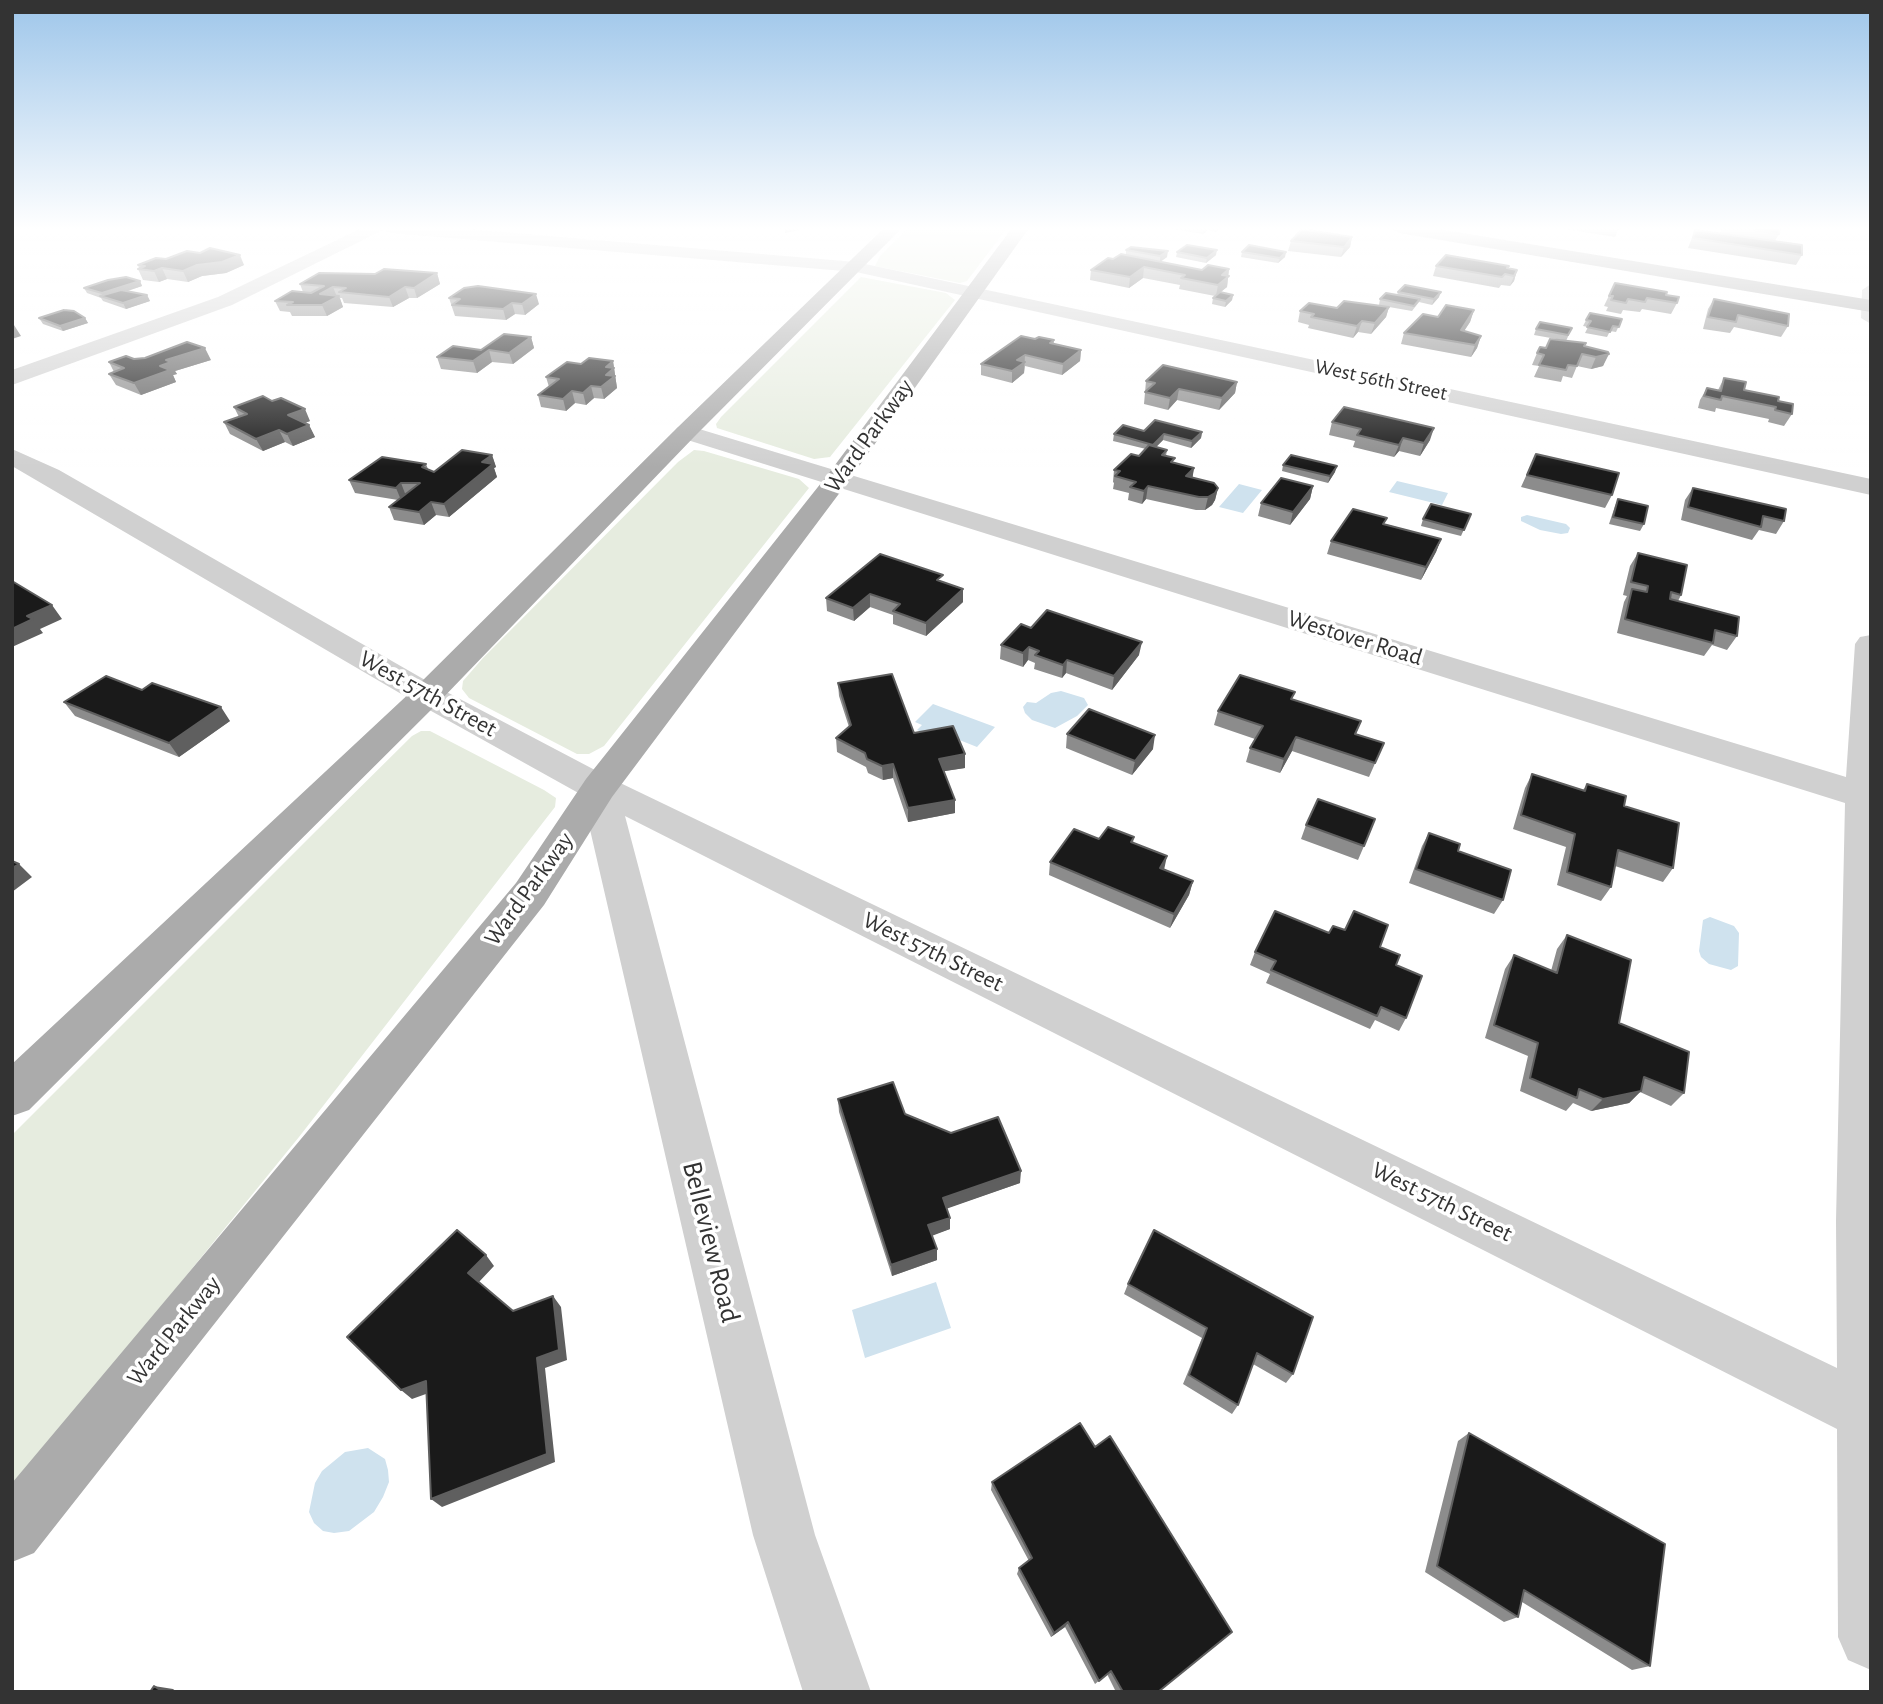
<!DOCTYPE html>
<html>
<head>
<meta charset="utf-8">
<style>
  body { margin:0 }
  #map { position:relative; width:1883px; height:1704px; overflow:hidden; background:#fff; font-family:"Alegreya Sans",sans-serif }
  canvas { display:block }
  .frame { position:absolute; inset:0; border:14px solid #333; pointer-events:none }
</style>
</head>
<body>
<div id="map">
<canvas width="1883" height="1704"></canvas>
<div class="frame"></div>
</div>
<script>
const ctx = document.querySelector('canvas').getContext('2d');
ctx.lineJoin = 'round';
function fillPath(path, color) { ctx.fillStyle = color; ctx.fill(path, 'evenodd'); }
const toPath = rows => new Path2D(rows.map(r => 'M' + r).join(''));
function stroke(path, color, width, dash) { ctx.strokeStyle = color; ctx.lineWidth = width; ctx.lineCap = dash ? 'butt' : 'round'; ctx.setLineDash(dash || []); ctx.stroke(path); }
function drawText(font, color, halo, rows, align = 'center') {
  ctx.font = font + ' "Alegreya Sans",sans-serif'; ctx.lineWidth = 7; ctx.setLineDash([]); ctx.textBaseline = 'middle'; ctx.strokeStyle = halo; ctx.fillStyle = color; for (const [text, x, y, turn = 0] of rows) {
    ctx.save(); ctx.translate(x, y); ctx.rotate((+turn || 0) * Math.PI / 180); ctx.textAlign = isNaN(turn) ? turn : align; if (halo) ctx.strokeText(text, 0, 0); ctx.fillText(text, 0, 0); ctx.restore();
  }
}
fillPath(toPath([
  [908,228,1007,228,967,281,960,283,875,266,880,256],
  [861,277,946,293,955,300,830,457,814,459,717,428,716,424,721,417],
  [694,450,704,451,799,479,809,488,604,746,589,754,577,754,469,698,462,689,463,681,483,658,678,462],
  [421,731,430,731,544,790,556,798,555,807,299,1137,12,1490,12,1135,317,830,412,736]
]), '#e6ecdf');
fillPath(toPath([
  [1397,481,1448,493,1442,505,1389,492],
  [1239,484,1262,490,1243,513,1219,507],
  [1527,515,1566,524,1570,528,1568,533,1561,534,1540,530,1521,521,1521,517],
  [1061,691,1084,698,1088,705,1077,716,1055,728,1032,720,1025,713,1023,707,1027,702,1036,703,1051,693],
  [933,704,995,727,977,747,942,733,932,736,917,730,922,725,915,722],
  [1710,917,1734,926,1739,933,1738,966,1731,970,1709,964,1701,957,1699,951,1703,920],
  [936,1282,951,1328,865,1358,852,1310],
  [368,1448,385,1459,388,1470,389,1482,383,1497,374,1512,349,1531,334,1533,323,1531,314,1523,309,1512,315,1483,322,1471,345,1452]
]), '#cfe2ee');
fillPath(toPath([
  [362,228,455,228,856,262,1871,479,1871,495,856,272,390,233,383,230,232,305,12,385,12,370,218,297,362,228],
  [1871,284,1871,324,1861,318,1862,290,1871,284],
  [686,425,1846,777,1855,644,1860,637,1871,635,1871,1670,1848,1660,1838,1637,1837,1429,625,816,815,1535,871,1692,803,1692,753,1535,582,795,415,702,12,466,12,449,59,470,439,688,612,779,1837,1368,1836,1221,1845,803,678,437,674,432,678,427,686,425]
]), '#d0d0d0');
fillPath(toPath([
  [884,228,902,228,694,437,439,702,29,1110,12,1116,12,1064,415,688,678,427,884,228],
  [1012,228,1029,228,847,483,612,797,544,905,34,1553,12,1562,12,1483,516,883,586,779,829,473,1012,228],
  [1391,228,1432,228,1871,300,1871,312,1399,233,1391,228]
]), '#ababab');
fillPath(toPath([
  [1168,228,1221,228,1216,232,1208,230,1203,234],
  [1560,228,1619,228,1615,237],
  [1722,228,1780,228,1779,234,1775,241,1802,255,1796,265,1688,248,1695,230,1720,233],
  [1352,237,1350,247,1341,257,1288,251,1291,241],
  [1126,250,1167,257,1160,262,1202,270,1229,269,1227,287,1220,292,1233,295,1232,300,1225,307,1212,304,1213,298,1215,296,1179,289,1180,285,1143,278,1129,288,1090,280,1091,270,1126,255],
  [1177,252,1216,255,1206,263,1176,257],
  [1242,252,1285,257,1278,263,1241,257],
  [166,259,244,265,226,273,202,276,188,282,167,279,159,282,143,280,138,269,139,268,138,265],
  [1436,266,1509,266,1508,269,1517,270,1514,281,1510,286,1501,285,1499,288,1433,276],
  [437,273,440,284,417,298,409,298,393,307,344,303,342,298,340,298,343,307,327,316,292,316,290,312,280,311,275,301,303,292,300,284,375,274],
  [140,281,142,286,127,291,147,295,150,301,126,309,103,301,101,298,87,293,84,288],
  [1615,283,1666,295,1677,303,1671,314,1642,309,1640,312,1623,310,1621,314,1606,311,1608,307,1604,306],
  [1398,292,1439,297,1432,305,1419,302,1412,311,1389,307,1386,317,1371,334,1358,332,1353,338,1308,328,1309,325,1298,322,1300,311,1379,305,1380,299,1397,295],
  [449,298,539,304,525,315,515,314,506,320,455,316],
  [1714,299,1788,326,1781,337,1734,327,1730,333,1703,329,1708,309],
  [1474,310,1470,322,1464,331,1481,336,1477,348,1471,357,1401,344,1404,333,1438,317],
  [1590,313,1622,319,1616,332,1610,331,1607,337,1585,333,1588,327,1583,326],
  [39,318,85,318,88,323,63,331,43,324],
  [1572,328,1566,341,1608,352,1603,366,1591,369,1577,366,1572,378,1563,376,1561,382,1534,377,1539,366,1532,365,1537,353,1562,340,1534,335,1536,329],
  [531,337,534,348,513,364,492,362,477,373,441,369,437,357,481,350],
  [1035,339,1054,340,1054,344,1081,350,1080,361,1062,375,1025,366,1024,373,1012,383,981,375,981,364],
  [134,359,211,360,175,371,177,374,173,375,176,382,141,395,116,385,109,374,114,372,109,362],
  [613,361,617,388,604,399,594,398,586,405,575,403,566,411,541,407,538,395,549,387,546,377],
  [1724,378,1744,390,1778,401,1792,414,1784,426,1768,422,1769,419,1716,408,1715,412,1698,408,1700,400,1707,388,1718,390],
  [1146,381,1237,382,1235,393,1219,410,1177,400,1168,410,1144,404],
  [234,407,310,421,305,423,309,425,315,437,293,446,285,442,263,451,230,434,224,422,239,417],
  [1332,422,1430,440,1420,456,1399,451,1394,457,1353,447,1355,441,1329,435],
  [1144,431,1202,432,1201,438,1191,448,1163,440,1156,447,1167,450,1166,456,1174,463,1194,468,1192,478,1218,488,1215,500,1212,505,1205,510,1196,510,1146,499,1142,504,1128,500,1129,493,1113,489,1114,483,1113,482,1114,470,1139,456,1146,449,1113,441,1114,434],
  [1536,454,1612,495,1605,508,1521,487],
  [492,455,496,467,494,468,497,477,449,517,436,515,424,525,394,520,389,507,398,500,355,493,349,480,426,464,428,469,434,472],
  [1283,465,1335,472,1328,483,1282,471],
  [1313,486,1310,499,1290,525,1258,516,1261,503],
  [1693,488,1784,521,1776,534,1759,530,1752,540,1681,520,1685,500],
  [1618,499,1644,524,1640,531,1609,524,1615,506],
  [1471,514,1461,536,1421,526,1423,519],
  [1385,524,1441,539,1436,552,1421,580,1327,554,1331,541],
  [1638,553,1681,595,1678,601,1737,636,1727,650,1712,645,1704,656,1617,633,1624,602,1627,596,1623,595,1630,566],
  [943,582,963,589,963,602,926,636,893,624,893,615,870,607,854,621,827,611,826,598],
  [1031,628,1139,655,1112,690,1066,673,1062,678,1034,669,1035,663,1028,660,1023,667,1000,659,1001,645],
  [838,683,965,768,944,771,955,813,908,822,893,778,883,780,868,773,866,767,837,752,836,738,849,727,839,696],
  [142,690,230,721,179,757,75,716,64,702],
  [1292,699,1361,721,1356,734,1384,743,1369,777,1292,751,1280,773,1246,762,1250,748,1255,739,1214,725,1218,711],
  [1067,734,1153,749,1132,775,1066,748],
  [1532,774,1583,790,1587,784,1624,806,1673,868,1663,882,1615,866,1611,887,1601,901,1557,885,1566,847,1513,829,1525,788],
  [1306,825,1364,846,1358,860,1301,839],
  [1429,833,1458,851,1503,900,1494,914,1409,883,1422,846],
  [1134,837,1133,843,1164,869,1193,881,1189,895,1170,928,1049,875,1050,862,1099,839],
  [1329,933,1380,947,1396,965,1406,1018,1399,1031,1375,1020,1370,1029,1266,983,1270,974,1250,965,1255,952],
  [1567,935,1619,1023,1684,1093,1671,1106,1640,1092,1629,1103,1591,1111,1573,1103,1566,1111,1520,1091,1528,1056,1485,1038,1505,969,1514,955,1551,971,1557,949],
  [838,1099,905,1114,1020,1183,947,1208,950,1218,950,1229,932,1235,937,1249,937,1260,892,1276,839,1112],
  [1154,1230,1293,1374,1286,1383,1253,1364,1238,1405,1232,1414,1183,1384,1202,1338,1124,1294,1128,1284],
  [1469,1433,1650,1666,1632,1670,1522,1602,1518,1617,1504,1622,1425,1572,1458,1441],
  [992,1482,1158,1692,1116,1692,1107,1674,1095,1684,1065,1627,1051,1637,1017,1574,1019,1568,1029,1561,991,1490]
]), '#8c8c8c');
fillPath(toPath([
  [785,228,800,228,800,230,785,233],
  [1204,228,1209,228,1208,230,1203,234],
  [1352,237,1350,247,1341,257,1344,247],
  [1217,250,1216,255,1206,263,1207,258],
  [1168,251,1167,257,1160,262,1160,256],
  [1286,252,1285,257,1278,263,1280,258],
  [240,255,244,265,226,273,202,276,188,282,183,271,197,265],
  [1144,267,1143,278,1129,288,1130,277],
  [162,268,167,279,159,282,154,271],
  [1229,269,1227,287,1216,296,1218,285,1222,275],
  [1517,270,1514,281,1510,286,1514,276],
  [437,273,440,284,417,298,414,288],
  [140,281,142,286,107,298,103,297,102,293],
  [333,287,337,297,339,296,343,307,327,316,322,305,320,294],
  [405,287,409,298,393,307,389,297],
  [1441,292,1439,297,1432,305,1434,299],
  [536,294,539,304,525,315,522,304],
  [147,295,150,301,126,309,123,303],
  [1233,295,1232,300,1225,307,1226,301],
  [512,303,515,314,506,320,503,309],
  [1389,307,1386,317,1371,334,1375,323],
  [1474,310,1470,322,1457,342,1461,330],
  [85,318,88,323,63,331,60,326],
  [1362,321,1358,332,1353,338,1357,326],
  [14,325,21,336,12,339,12,326],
  [1481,336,1477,348,1471,357,1475,345],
  [531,337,534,348,513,364,509,353],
  [205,348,211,360,175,371,177,374,173,375,176,382,141,395,134,383,160,366,166,360],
  [489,350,492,362,477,373,473,361],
  [1081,350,1080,361,1062,375,1063,364],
  [1609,354,1603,366,1591,369,1596,357],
  [1025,355,1024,373,1012,383,1012,371,1017,360],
  [613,361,617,388,604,399,601,387,606,367],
  [1237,382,1235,393,1219,410,1222,398],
  [591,386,594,398,586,405,583,393],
  [1179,389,1177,400,1168,410,1170,398],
  [572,391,575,403,566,411,563,399],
  [305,409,310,421,294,427,288,415],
  [309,425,315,437,293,446,287,434],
  [1434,428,1430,440,1420,456,1424,443],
  [279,430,285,442,263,451,256,439],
  [1202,432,1201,438,1191,448,1192,441],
  [1164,434,1163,440,1152,451,1153,445],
  [1403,438,1399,451,1394,457,1399,445],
  [492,455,496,467,494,468,497,477,449,517,444,504,482,462],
  [1337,466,1335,472,1328,483,1330,476],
  [1194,468,1192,481,1186,476],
  [401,483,406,496,401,500,396,488],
  [1148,486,1146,499,1142,504,1144,491],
  [1313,486,1310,499,1290,525,1293,512],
  [1218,488,1215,500,1212,505,1205,510,1208,497],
  [431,502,436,515,424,525,419,512],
  [1441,539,1436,552,1421,580,1426,567],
  [963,589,963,602,926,636,926,623],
  [870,594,870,607,854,621,853,608],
  [52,605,62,619,40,629,43,633,12,647,12,629,27,616],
  [1142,642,1139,655,1112,690,1114,676],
  [1029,647,1028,660,1023,667,1023,653],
  [1067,660,1066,673,1062,678,1063,665],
  [221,707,230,721,179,757,169,743],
  [1155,735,1153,749,1132,775,1135,761],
  [1296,737,1292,751,1280,773,1284,759],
  [965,754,965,768,939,772,939,759],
  [893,764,893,778,883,780,882,766],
  [955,800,955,813,908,822,908,808],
  [1167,856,1164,870,1160,868],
  [19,864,32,877,12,892,12,868],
  [1193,881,1189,895,1170,928,1174,914],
  [1641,1091,1629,1103,1591,1111,1603,1099],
  [1021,1171,1020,1183,943,1210,943,1198],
  [950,1218,950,1229,929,1237,928,1225],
  [937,1249,937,1260,892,1276,891,1265],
  [486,1255,494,1266,478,1283,468,1273],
  [553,1296,561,1307,567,1360,545,1368,555,1462,442,1507,431,1499,537,1358],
  [426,1381,437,1390,412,1399,401,1390],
  [1068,1622,1065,1627,1051,1637,1054,1633],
  [154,1686,173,1689,177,1692,163,1692]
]), '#5f5f5f');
const building = toPath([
  [1740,228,1780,228,1779,234,1740,228],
  [1302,229,1352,237,1344,247,1291,241,1302,229],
  [1695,230,1802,245,1802,255,1693,238,1695,230],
  [1187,245,1217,250,1207,258,1177,252,1187,245],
  [1249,245,1286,252,1280,258,1242,252,1249,245],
  [1131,247,1168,251,1160,256,1126,250,1131,247],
  [210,248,240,255,222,262,197,265,183,271,162,268,154,271,138,269,145,266,138,265,156,258,166,259,187,251,200,253,210,248],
  [1121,254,1202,270,1208,265,1229,269,1222,275,1229,276,1218,285,1181,278,1185,275,1144,267,1130,277,1091,270,1108,258,1113,259,1121,254],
  [1446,255,1509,266,1507,268,1517,270,1514,276,1505,274,1502,277,1436,266,1446,255],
  [384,269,437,273,414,288,405,287,389,297,339,292,346,288,333,287,320,294,339,296,322,305,287,305,293,302,275,301,292,291,311,293,324,286,300,284,319,273,375,274,384,269],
  [126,277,140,281,102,293,84,288,108,280,126,277],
  [1615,283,1667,292,1666,295,1679,297,1677,303,1647,298,1645,302,1628,299,1626,303,1611,300,1613,296,1609,296,1615,283],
  [1405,285,1441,292,1434,299,1398,292,1405,285],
  [478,286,536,294,522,304,512,303,503,309,452,305,460,299,449,298,464,288,478,286],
  [121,290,147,295,123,303,100,296,121,290],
  [1220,292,1233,295,1226,301,1213,298,1220,292],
  [1386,293,1420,299,1414,306,1380,299,1386,293],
  [1714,299,1789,314,1788,326,1738,315,1736,322,1708,317,1714,299],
  [1344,301,1389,307,1375,323,1362,321,1357,326,1311,317,1314,314,1300,311,1309,303,1337,308,1344,301],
  [1446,305,1474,310,1461,330,1481,336,1475,345,1404,333,1423,314,1438,317,1446,305],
  [64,310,74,311,85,318,60,326,39,318,64,310],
  [1590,313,1622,319,1619,327,1613,326,1610,332,1587,327,1591,321,1586,320,1590,313],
  [1540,322,1572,328,1568,335,1536,329,1540,322],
  [504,334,531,337,509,353,489,350,473,361,437,357,453,346,481,350,504,334],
  [1021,336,1035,339,1039,337,1054,340,1050,343,1081,350,1063,364,1025,355,1017,360,1025,362,1012,371,981,364,1021,336],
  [1550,339,1586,343,1584,346,1608,352,1609,354,1596,357,1582,354,1577,366,1568,365,1566,370,1539,365,1544,355,1537,353,1540,347,1546,348,1550,339],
  [187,342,205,348,166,360,171,362,160,366,170,370,134,383,109,374,124,368,109,362,126,356,134,359,145,358,187,342],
  [589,358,613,361,606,367,614,368,606,375,615,376,601,387,591,386,583,393,572,391,563,399,538,395,559,379,546,377,567,362,581,364,589,358],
  [1163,365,1237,382,1222,398,1179,389,1170,398,1145,392,1155,383,1146,381,1163,365],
  [1724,378,1746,382,1744,390,1779,397,1778,401,1793,404,1792,414,1775,410,1776,407,1722,396,1721,400,1704,396,1707,388,1721,391,1724,378],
  [263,396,272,401,281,398,305,409,288,415,309,425,287,434,279,430,256,439,224,422,247,414,234,407,263,396],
  [1344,407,1434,428,1424,443,1403,438,1399,445,1357,435,1361,429,1332,422,1344,407],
  [1155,420,1202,432,1192,441,1164,434,1153,445,1114,434,1123,425,1144,431,1155,420],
  [1149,445,1167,450,1162,455,1175,458,1171,462,1194,468,1186,476,1214,483,1218,488,1215,493,1208,497,1199,497,1148,486,1144,491,1130,487,1136,482,1115,476,1120,471,1114,470,1131,454,1139,456,1149,445],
  [462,450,492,455,482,462,493,464,444,504,431,502,419,512,389,507,420,483,401,483,396,488,349,480,382,457,426,464,422,467,434,472,462,450],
  [1536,454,1619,473,1612,495,1527,475,1536,454],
  [1291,455,1337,466,1330,476,1283,465,1291,455],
  [1281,478,1313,486,1293,512,1261,503,1281,478],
  [1693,488,1786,509,1784,521,1763,516,1761,527,1688,507,1693,488],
  [1618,499,1648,506,1644,524,1613,517,1618,499],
  [1431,504,1471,514,1464,530,1423,519,1431,504],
  [1353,509,1387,518,1383,524,1441,539,1426,567,1331,541,1353,509],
  [1638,553,1687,565,1681,595,1671,592,1670,599,1739,617,1737,636,1715,630,1713,643,1625,619,1632,589,1647,592,1648,586,1631,582,1638,553],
  [880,554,943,575,937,580,963,589,926,623,893,611,900,604,870,594,853,608,826,598,880,554],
  [12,581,52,605,27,616,33,619,12,629,12,581],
  [1047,610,1142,642,1114,676,1067,660,1063,665,1035,655,1039,651,1029,647,1023,653,1001,645,1021,624,1031,628,1047,610],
  [892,674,914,733,953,726,965,754,939,759,955,800,908,808,893,764,882,766,867,759,865,753,836,738,851,725,838,683,892,674],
  [1240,675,1295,692,1291,699,1361,721,1355,734,1384,743,1375,763,1296,737,1284,759,1250,748,1263,726,1218,711,1240,675],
  [106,676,142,690,152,683,221,707,169,743,64,702,106,676],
  [1089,709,1155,735,1135,761,1067,734,1089,709],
  [1532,774,1585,791,1587,784,1626,796,1624,806,1679,823,1673,868,1618,850,1611,887,1567,872,1575,834,1521,815,1532,774],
  [1318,799,1375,819,1364,846,1306,825,1318,799],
  [1108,827,1134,837,1131,842,1167,856,1160,868,1193,881,1174,914,1050,862,1074,829,1099,839,1108,827],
  [1429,833,1460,844,1458,851,1511,870,1503,900,1416,869,1429,833],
  [12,861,19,864,12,868,12,861],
  [1275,911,1329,933,1333,926,1345,930,1354,911,1388,925,1380,947,1400,955,1396,965,1422,976,1406,1018,1381,1007,1377,1016,1271,970,1276,961,1255,952,1275,911],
  [1567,935,1631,960,1619,1023,1689,1052,1684,1093,1644,1077,1641,1091,1603,1099,1579,1089,1577,1098,1530,1078,1538,1043,1494,1025,1514,955,1557,973,1567,935],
  [893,1082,905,1114,951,1133,998,1117,1021,1171,943,1198,950,1218,928,1225,937,1249,891,1265,838,1099,893,1082],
  [457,1230,486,1255,468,1273,513,1311,553,1296,559,1350,537,1358,547,1454,431,1499,426,1381,401,1390,347,1337,457,1230],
  [1154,1230,1313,1317,1293,1374,1257,1353,1238,1405,1189,1375,1207,1328,1128,1284,1154,1230],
  [1080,1423,1095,1447,1110,1436,1232,1632,1158,1692,1123,1692,1111,1671,1099,1681,1068,1622,1054,1633,1019,1568,1032,1558,992,1482,1080,1423],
  [1469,1433,1665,1544,1650,1666,1524,1590,1518,1617,1437,1566,1469,1433],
  [154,1686,163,1692,150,1692,154,1686]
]);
fillPath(building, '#1a1a1a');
stroke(building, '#5f5f5f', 2);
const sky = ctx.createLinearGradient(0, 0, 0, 467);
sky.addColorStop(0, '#9ec6ea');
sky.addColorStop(0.49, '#fff');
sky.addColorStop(1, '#ffffff00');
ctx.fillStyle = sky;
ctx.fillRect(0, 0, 1883, 467);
drawText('21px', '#333', '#fff', [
  ["West 56th Street",1381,380,12]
]);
drawText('24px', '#333', '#fff', [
  ["Ward Parkway",869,436,-54],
  ["Westover Road",1355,638,17],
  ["West 57th Street",428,694,29],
  ["Ward Parkway",529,889,-54],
  ["West 57th Street",933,952,26],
  ["West 57th Street",1442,1202,26],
  ["Ward Parkway",174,1331,-51]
]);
drawText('28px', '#333', '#fff', [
  ["Belleview Road",711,1242,76]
]);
</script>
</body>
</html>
